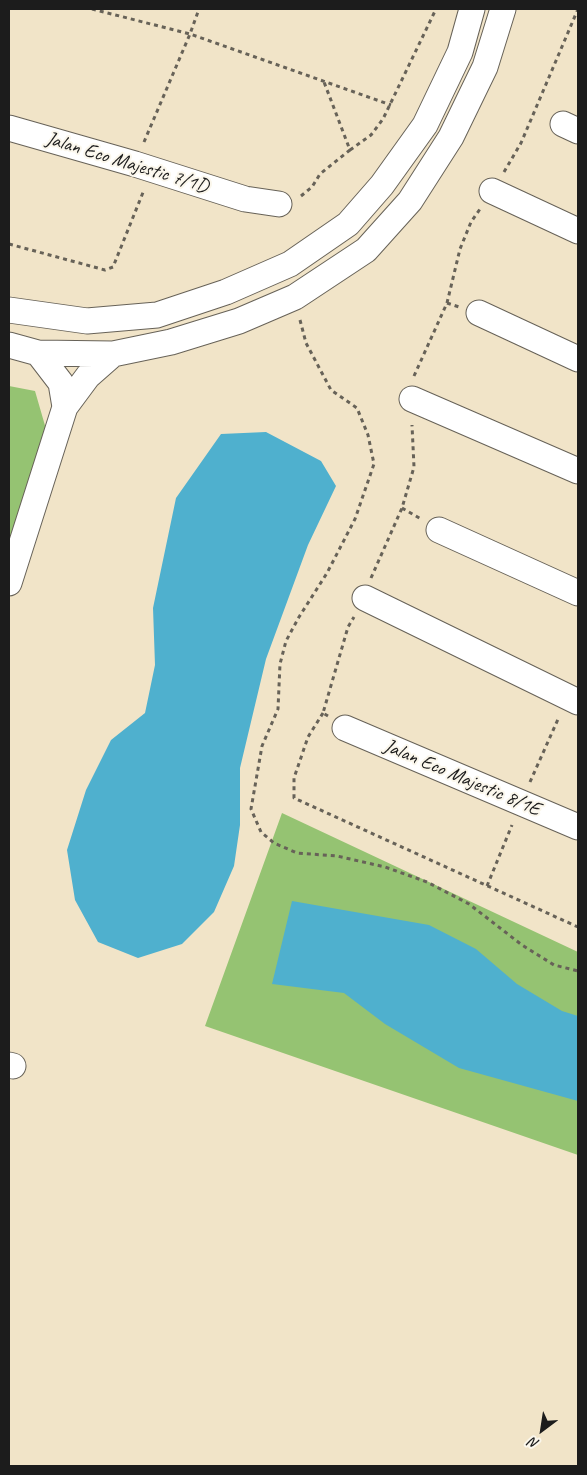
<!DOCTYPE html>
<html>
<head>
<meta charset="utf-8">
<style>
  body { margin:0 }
  #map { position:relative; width:587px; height:1475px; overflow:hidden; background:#f1e4c8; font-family:Caveat,sans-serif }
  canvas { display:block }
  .frame { position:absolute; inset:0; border:10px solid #1c1c1c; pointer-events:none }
  .north { position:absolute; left:517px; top:1405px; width:50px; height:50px; -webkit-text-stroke:4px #fbf7ec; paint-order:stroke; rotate:211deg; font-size:14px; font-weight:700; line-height:20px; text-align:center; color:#1c1c1c }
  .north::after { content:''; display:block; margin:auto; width:18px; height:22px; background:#1c1c1c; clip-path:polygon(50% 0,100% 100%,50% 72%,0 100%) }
</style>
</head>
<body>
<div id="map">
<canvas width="587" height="1475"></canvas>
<div class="frame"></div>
<div class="north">N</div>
</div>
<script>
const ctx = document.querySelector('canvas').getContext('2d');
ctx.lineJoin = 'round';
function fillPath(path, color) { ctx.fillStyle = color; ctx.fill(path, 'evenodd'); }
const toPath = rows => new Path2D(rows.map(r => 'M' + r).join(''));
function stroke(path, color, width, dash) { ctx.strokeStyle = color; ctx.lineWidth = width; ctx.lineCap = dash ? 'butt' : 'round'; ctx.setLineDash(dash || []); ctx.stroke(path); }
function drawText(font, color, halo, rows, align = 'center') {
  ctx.font = font + ' Caveat,sans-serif'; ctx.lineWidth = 4; ctx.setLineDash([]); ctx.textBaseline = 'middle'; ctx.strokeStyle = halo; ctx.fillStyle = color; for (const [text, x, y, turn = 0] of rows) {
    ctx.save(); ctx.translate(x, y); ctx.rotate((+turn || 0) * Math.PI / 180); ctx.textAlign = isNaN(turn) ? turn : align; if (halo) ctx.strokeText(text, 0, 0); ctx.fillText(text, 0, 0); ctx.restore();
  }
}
fillPath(toPath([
  [9,386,35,391,46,429,9,556],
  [282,813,578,952,578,1155,205,1026]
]), '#95c372');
fillPath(toPath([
  [266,432,321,461,336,486,308,545,266,659,240,768,240,825,234,866,214,912,182,944,138,958,98,942,75,900,67,850,86,790,111,740,145,713,155,665,153,608,176,498,221,434],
  [292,901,429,925,476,949,517,984,562,1011,578,1016,578,1101,459,1068,385,1024,344,993,272,984]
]), '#4fb0ce');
const minor = toPath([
  [563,124,578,131],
  [9,128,135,164,245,199,279,204],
  [492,191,578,231],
  [9,310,87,321,157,315,226,292,290,264,348,224,382,185,425,125,460,52,472,9],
  [479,313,578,359],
  [9,345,38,353,113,354,171,342,239,321,295,297,366,250,410,201,451,137,485,67,503,9],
  [38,353,61,383,65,407],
  [412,399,578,471],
  [439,530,578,593],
  [9,583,65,407,88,376,113,354],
  [365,598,578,702],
  [345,728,578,827],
  [9,1065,13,1066]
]);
stroke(minor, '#676258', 27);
stroke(toPath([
  [92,9,190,34,391,105],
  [144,142,190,34,199,9],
  [350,150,371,135,383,119,436,9],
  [504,172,521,143,578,9],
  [301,196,312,187,320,174,350,150,324,82],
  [9,244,105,270,113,267,144,190],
  [447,303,459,307],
  [300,320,306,343,331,390,357,408,368,435,374,464,355,519,327,573,299,617,286,641,280,664,278,709,262,746,251,809,261,832,274,843,297,853,337,856,385,867,427,882,469,904,522,945,554,965,578,971],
  [414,376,447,303,460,249,471,222,480,209],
  [402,508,421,519],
  [371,578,402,508,414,467,412,425],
  [323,713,308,737,294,778,294,798,578,927],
  [328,716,323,713,348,627,354,617],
  [530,782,559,717],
  [487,886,512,825]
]), '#676258', 3, [4, 4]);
stroke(minor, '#fff', 25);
drawText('20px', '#1c1c1c', '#fbf7ec', [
  ["Jalan Eco Majestic 7/1D",127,163,17],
  ["Jalan Eco Majestic 8/1E",462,778,23]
]);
</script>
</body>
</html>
